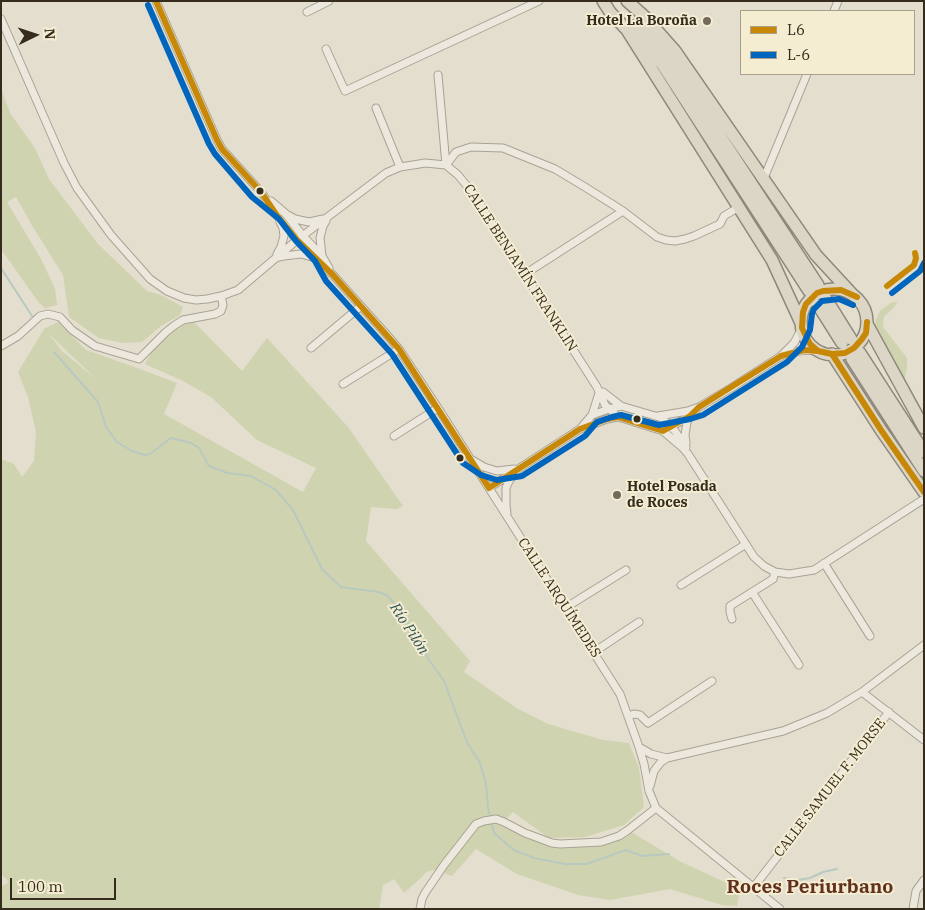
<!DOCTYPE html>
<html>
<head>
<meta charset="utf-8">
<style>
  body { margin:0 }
  #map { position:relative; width:925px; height:910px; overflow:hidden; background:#e3decd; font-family:"IBM Plex Serif",serif }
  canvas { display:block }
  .frame { position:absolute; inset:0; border:2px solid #362c1e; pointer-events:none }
  .legend { position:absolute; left:740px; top:10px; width:175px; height:65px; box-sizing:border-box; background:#f4edd2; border:1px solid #a8a08a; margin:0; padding:6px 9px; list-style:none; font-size:15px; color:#362c1e }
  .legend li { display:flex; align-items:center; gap:10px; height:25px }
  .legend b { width:25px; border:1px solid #a8a08a }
  .north { position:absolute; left:10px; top:10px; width:50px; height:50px; -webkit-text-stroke:4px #f4edd2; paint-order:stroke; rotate:86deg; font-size:14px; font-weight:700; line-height:20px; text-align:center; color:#362c1e }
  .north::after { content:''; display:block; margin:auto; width:18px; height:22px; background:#362c1e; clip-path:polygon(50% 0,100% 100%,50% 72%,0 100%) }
  .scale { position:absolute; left:10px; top:878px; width:106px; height:22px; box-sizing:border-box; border:2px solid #362c1e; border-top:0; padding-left:6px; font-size:15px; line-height:18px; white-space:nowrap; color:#362c1e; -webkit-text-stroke:4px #f4edd2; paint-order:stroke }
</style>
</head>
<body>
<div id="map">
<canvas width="925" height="910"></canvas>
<div class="frame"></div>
<ul class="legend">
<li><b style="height:6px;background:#c78808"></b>L6</li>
<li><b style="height:6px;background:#0065bd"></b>L-6</li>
</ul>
<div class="north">N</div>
<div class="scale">100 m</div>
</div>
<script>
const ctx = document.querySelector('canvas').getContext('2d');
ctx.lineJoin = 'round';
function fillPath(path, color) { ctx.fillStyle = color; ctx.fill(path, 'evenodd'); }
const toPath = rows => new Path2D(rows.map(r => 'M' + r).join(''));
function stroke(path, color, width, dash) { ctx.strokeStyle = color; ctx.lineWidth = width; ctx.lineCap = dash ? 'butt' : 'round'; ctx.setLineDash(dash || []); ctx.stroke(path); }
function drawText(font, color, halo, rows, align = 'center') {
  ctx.font = font + ' "IBM Plex Serif",serif'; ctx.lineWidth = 4; ctx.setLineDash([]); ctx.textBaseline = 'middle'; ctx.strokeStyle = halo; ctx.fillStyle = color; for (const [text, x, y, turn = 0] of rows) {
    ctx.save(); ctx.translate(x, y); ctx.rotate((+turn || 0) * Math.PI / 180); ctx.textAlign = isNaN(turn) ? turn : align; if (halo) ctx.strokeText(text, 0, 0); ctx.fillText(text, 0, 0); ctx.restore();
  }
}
fillPath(toPath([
  [1,89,10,113,35,148,49,179,98,244,147,291,161,295,183,307,180,315,161,326,142,342,123,343,99,338,69,317,63,275,33,227,16,197,7,202,41,259,55,289,57,305,45,308,39,303,1,249],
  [898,301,895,306,884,317,883,327,907,358,907,368,904,383,874,325,877,317,881,310,891,303],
  [58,322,86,350,137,368,177,383,164,414,303,492,316,468,257,440,211,397,183,381,145,364,151,353,167,336,180,326,194,322,242,371,267,338,348,427,403,506,397,509,371,507,366,541,470,661,464,672,518,709,548,724,603,740,629,743,639,768,644,807,624,825,585,837,549,838,513,812,504,821,546,842,613,843,628,830,681,862,727,883,739,896,737,906,722,905,670,889,610,900,578,895,517,874,476,849,452,876,434,870,426,872,421,878,404,893,394,879,383,885,379,909,1,909,1,887,9,882,1,874,1,459,14,464,22,477,34,461,36,432,28,397,18,372,44,329],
  [48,333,97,380,62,351]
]), '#d0d3af');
stroke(toPath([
  [1,268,32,316],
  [54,352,98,402,106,427,117,442,132,451,145,455,150,454,171,438,191,443,199,448,209,466,227,473,251,476,276,490,293,510,322,569,341,587,379,592,388,596,399,609,429,660,444,681,467,742,480,763,486,784,488,808,494,833,514,850,534,858,565,864,586,864,626,850,642,856,669,854],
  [784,878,798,880,810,878,823,872,837,869]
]), '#b8c9c0', 2);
stroke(toPath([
  [842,343,852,359]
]), '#c0baaa', 11, [11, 5.5]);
const minor = toPath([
  [156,1,217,140,222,149,261,192,278,217,297,240,333,275,387,335,399,349,438,408,620,694,639,747,644,764,649,791,656,808,780,909],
  [834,11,838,1],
  [307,12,329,1],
  [1,19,64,163,77,188,111,235,150,279,167,291,184,298,196,300,207,299,221,296,238,290,297,240,386,173,400,167,413,165,425,163,446,165,458,175,472,192,597,387,605,405,618,417],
  [326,49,345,91,539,1],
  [438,75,446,165],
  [376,108,400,167],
  [446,165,456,152,471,147,503,148,555,169,585,187,623,211,657,237,666,240,675,241,685,239,694,236,720,224,724,216,739,207],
  [764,178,807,74],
  [271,201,285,213,303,236,322,256,329,268],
  [288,215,295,219,309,222,323,219],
  [277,254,281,247,284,236,283,228,280,222],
  [322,256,320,238,323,226,326,221],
  [279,257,284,256,301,254,315,258],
  [525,274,623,211],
  [1,346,18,336,40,316,48,314,60,317,72,330,95,346,139,359,166,332,175,325,183,320,215,314,221,311,223,305,221,296],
  [311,348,361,306],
  [781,356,804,350,818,351],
  [343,384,399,349],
  [603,392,621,406],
  [592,415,599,393],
  [658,416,688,411,699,407,731,388,781,356,794,343,802,328],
  [669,428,690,416,697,409],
  [580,429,592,415,609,409,621,406,662,418,675,431,686,447],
  [394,436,438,408],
  [686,443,685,435,687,422,690,416],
  [472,460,484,467,497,471,514,469],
  [489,488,580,429,607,419,618,417,625,419,663,431,683,448,688,454,754,557,764,566,775,572,789,574,814,570,924,499],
  [507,513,506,506,506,488,509,481,516,472],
  [824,563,870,636],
  [681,585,746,544],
  [752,592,799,665],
  [565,608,626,570],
  [732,619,730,612,730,606,773,579,775,572],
  [594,652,639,622],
  [862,692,924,740],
  [628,716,634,714,640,715,648,723,712,681],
  [639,747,651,754,667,758],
  [650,786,654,771,661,762,667,758,783,731,827,713,862,692,924,645],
  [753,888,889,712],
  [420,909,422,899,425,893,444,865,476,824,484,821,496,819,504,822,525,833,552,843,560,844,601,842,619,836,628,830,656,808],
  [913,909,916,891,924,880]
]);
const trunk = toPath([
  [603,1,610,12,627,30,772,260,801,323],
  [627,1,644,16,675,51,816,255,852,294],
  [632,26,662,64,809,291],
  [644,28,669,58,818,285],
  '801 322a33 33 0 1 1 66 0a33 33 0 1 1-66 0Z',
  [826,299,851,339],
  [818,305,842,343],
  [867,324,924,428],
  [860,353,924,452],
  [832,354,881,430,924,492],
  [852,359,924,471]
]);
stroke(minor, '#a8a395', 9);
stroke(trunk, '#8e887c', 14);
stroke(minor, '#ece8de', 7);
stroke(trunk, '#dcd6c6', 11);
stroke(toPath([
  [156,1,217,140,222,149,261,192,278,217,297,240,333,275,399,349,489,488,580,429,607,419,618,417,663,431,690,416,699,407,781,356,804,350,818,351],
  [887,286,914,265,916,258,915,253],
  [857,297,841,290,823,291,817,293,806,304,803,312,802,328,810,344,818,351,832,354,845,353,854,348,862,339,866,333,867,322],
  [832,354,881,430,924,492]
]), '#c78808', 6);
stroke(toPath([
  [148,5,209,144,215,154,252,197,279,219,296,241,315,261,326,281,392,354,463,463,481,475,497,480,522,476,585,436,597,422,612,417,621,415,659,425,690,419,703,415,787,362,802,347,810,330,812,314,814,309,822,301,839,299,853,305],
  [892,293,920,271,924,263]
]), '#0065bd', 6);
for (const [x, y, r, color] of [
  [707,21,5,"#736a5b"],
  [260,191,4.5,"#362c1e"],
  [637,419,4.5,"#362c1e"],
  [460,458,4.5,"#362c1e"],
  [617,495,5,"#736a5b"]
]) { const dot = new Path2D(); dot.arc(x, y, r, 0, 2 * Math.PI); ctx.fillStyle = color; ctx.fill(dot); stroke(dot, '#f4edd2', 2); }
drawText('bold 14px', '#362c1e', '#f4edd2', [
  ["Hotel La Boroña",697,21],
  ["Hotel Posada",627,487,"left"],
  ["de Roces",627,503,"left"]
], 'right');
drawText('14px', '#362c1e', '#f4edd2', [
  ["CALLE BENJAMÍN FRANKLIN",520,268,57],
  ["CALLE ARQUÍMEDES",559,598,57],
  ["CALLE SAMUEL F. MORSE",830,788,-52]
]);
drawText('italic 15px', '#2d5556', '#f4edd2', [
  ["Río Pilón",409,629,57]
]);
drawText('bold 19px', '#62311e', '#f4edd2', [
  ["Roces Periurbano",810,888]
]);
</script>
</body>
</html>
